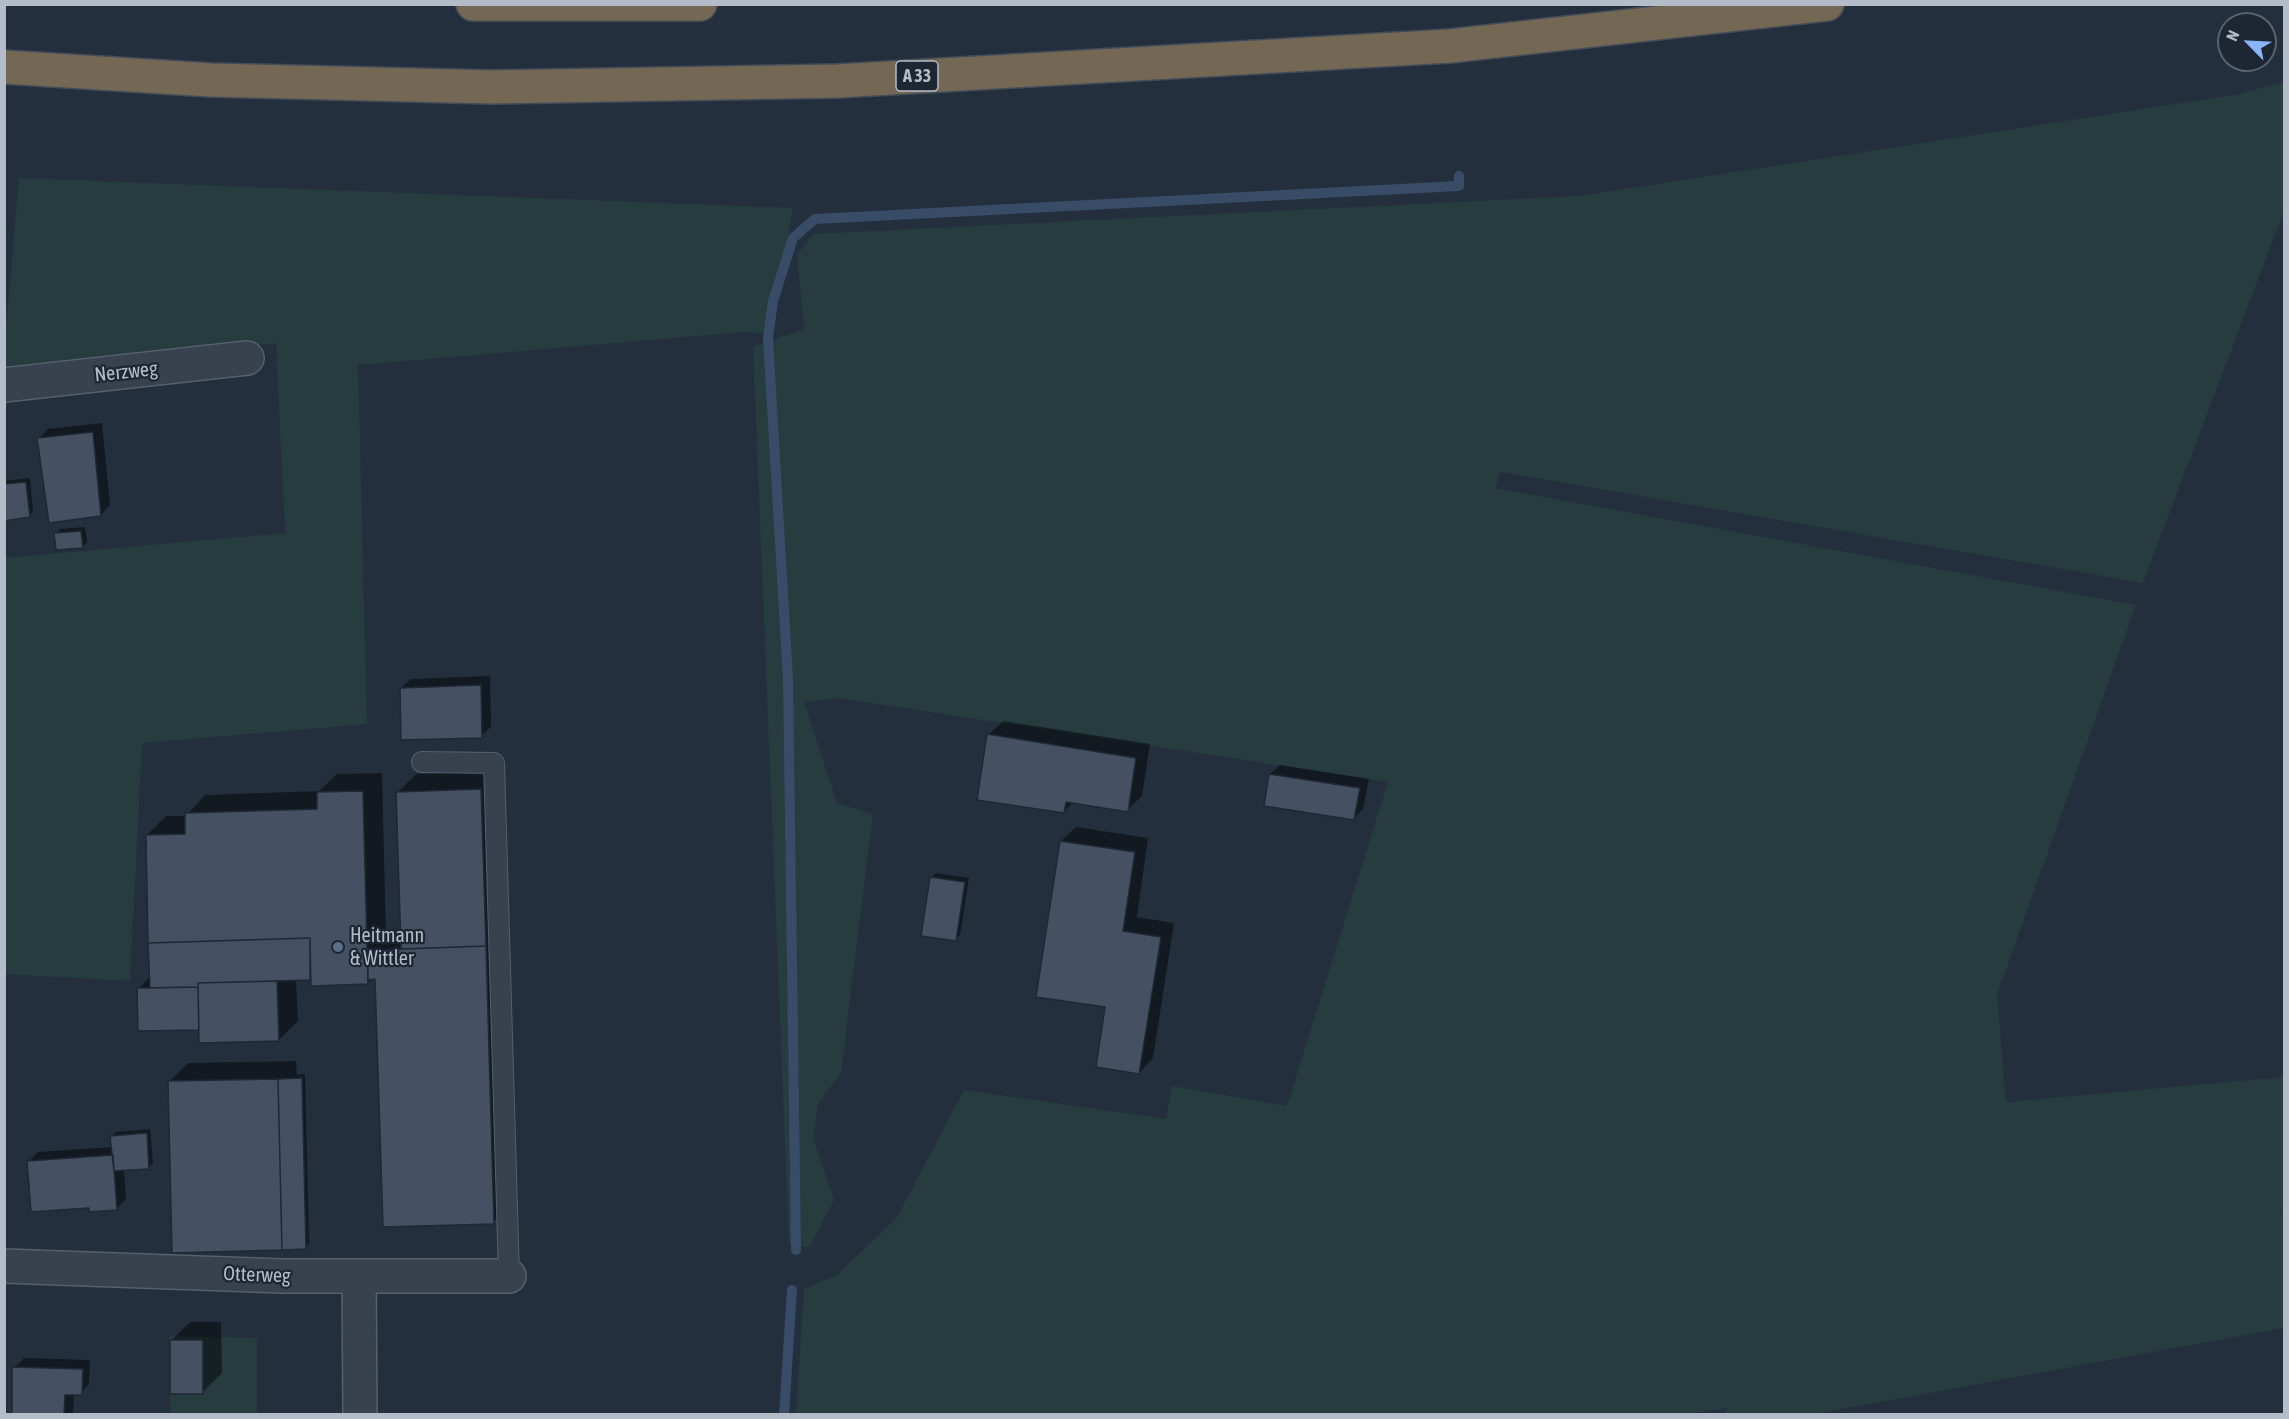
<!DOCTYPE html>
<html>
<head>
<meta charset="utf-8">
<style>
  body { margin:0 }
  #map { position:relative; width:2289px; height:1419px; overflow:hidden; background:#242f3e; font-family:"Asap Condensed",sans-serif }
  canvas { display:block }
  .frame { position:absolute; inset:0; border:6px solid #b4bcc9; pointer-events:none }
  .north { position:absolute; left:2217px; top:12px; width:60px; height:60px; box-sizing:border-box; background:#1d2633; border:2px solid #59626f; border-radius:50%; rotate:294deg; font-size:16px; font-weight:700; line-height:24px; text-align:center; color:#b4bcc9 }
  .north::after { content:''; display:block; margin:auto; width:21px; height:27px; background:#8ab4f8; clip-path:polygon(50% 0,100% 100%,50% 72%,0 100%) }
</style>
</head>
<body>
<div id="map">
<canvas width="2289" height="1419"></canvas>
<div class="frame"></div>
<div class="north">N</div>
</div>
<script>
const ctx = document.querySelector('canvas').getContext('2d');
ctx.lineJoin = 'round';
function fillPath(path, color) { ctx.fillStyle = color; ctx.fill(path, 'evenodd'); }
const toPath = rows => new Path2D(rows.map(r => 'M' + r).join(''));
function stroke(path, color, width, dash) { ctx.strokeStyle = color; ctx.lineWidth = width; ctx.lineCap = dash ? 'butt' : 'round'; ctx.setLineDash(dash || []); ctx.stroke(path); }
function drawText(font, color, halo, rows, align = 'center') {
  ctx.font = font + ' "Asap Condensed",sans-serif'; ctx.lineWidth = 4.5; ctx.setLineDash([]); ctx.textBaseline = 'middle'; ctx.strokeStyle = halo; ctx.fillStyle = color; for (const [text, x, y, turn = 0] of rows) {
    ctx.save(); ctx.translate(x, y); ctx.rotate((+turn || 0) * Math.PI / 180); ctx.textAlign = isNaN(turn) ? turn : align; if (halo) ctx.strokeText(text, 0, 0); ctx.fillText(text, 0, 0); ctx.restore();
  }
}
fillPath(toPath([
  [2284,81,2284,211,2143,583,1501,472,1495,488,2136,605,1997,995,2006,1102,2284,1077,2284,1210,2272,1212,2284,1211,2284,1328,1815,1414,1726,1414,1727,1408,1687,1414,796,1414,804,1289,837,1275,897,1217,964,1090,1166,1119,1172,1086,1287,1106,1388,782,839,698,804,702,837,803,873,814,841,1073,818,1104,813,1138,834,1200,810,1247,789,1245,753,347,804,329,797,255,813,234,1579,196,2240,94],
  [19,178,793,208,771,334,745,332,358,365,367,724,142,743,130,981,5,974,4,558,285,533,276,343,5,379,5,340],
  [169,1336,257,1338,257,1414,170,1414]
]), '#263c3f');
fillPath(toPath([
  [102,423,110,505,101,515,38,439,48,429],
  [30,478,33,512,29,516,4,519,4,481],
  [85,527,87,542,83,546,56,534,60,529],
  [490,676,491,727,481,736,401,688,411,679],
  [1003,721,1150,744,1142,796,1127,810,1073,802,1064,812,988,735],
  [1280,765,1369,779,1363,809,1354,818,1270,774],
  [499,771,512,1203,493,1222,376,978,368,982,312,976,296,979,298,1021,279,1040,201,1028,138,989,151,976,147,835,166,816,186,816,205,795,319,791,337,774,382,773,386,936,391,936,395,931,402,931,397,793,416,774],
  [1076,827,1148,838,1137,917,1174,923,1153,1058,1139,1073,1107,1006,1061,841],
  [936,873,969,878,960,935,955,939,932,877],
  [296,1061,297,1075,305,1074,309,1244,305,1248,169,1082,188,1063],
  [150,1129,153,1163,149,1167,124,1169,126,1199,116,1209,90,1206,28,1162,38,1152,113,1147,112,1136,116,1132],
  [190,1322,221,1322,222,1373,203,1392,171,1341],
  [24,1358,90,1360,89,1384,80,1394,74,1394,73,1414,13,1414,14,1368]
]), '#0007');
stroke(toPath([
  [796,1250,788,679,768,338,773,301,793,238,815,219,1459,186,1459,176],
  [784,1414,792,1290]
]), '#394c67', 10);
const building = toPath([
  [93,432,101,516,49,523,37,438,93,432],
  [26,482,30,517,4,521,4,484,26,482],
  [81,531,83,548,56,550,54,533,81,531],
  [481,685,482,738,401,740,400,688,481,685],
  [987,734,1136,758,1128,812,1066,802,1064,813,977,800,987,734],
  [1269,774,1360,788,1354,820,1264,806,1269,774],
  [481,789,486,946,401,949,396,792,481,789],
  [363,791,368,984,311,986,310,938,148,943,146,835,185,834,185,813,317,809,317,792,363,791],
  [1060,841,1135,852,1123,931,1161,937,1139,1074,1096,1067,1105,1007,1036,997,1060,841],
  [930,877,965,882,956,941,921,936,930,877],
  [310,938,310,980,198,983,198,987,150,988,148,943,310,938],
  [486,946,494,1224,383,1227,375,979,368,980,368,954,375,954,375,950,486,946],
  [277,981,279,1041,199,1043,198,983,277,981],
  [198,987,199,1030,138,1031,137,988,198,987],
  [302,1078,306,1249,282,1250,278,1079,302,1078],
  [278,1079,282,1250,172,1253,168,1081,278,1079],
  [147,1133,149,1169,114,1171,110,1136,147,1133],
  [113,1155,117,1210,89,1212,89,1208,31,1212,27,1161,113,1155],
  [170,1340,203,1340,203,1394,170,1394,170,1340],
  [12,1367,83,1369,82,1395,65,1395,64,1414,12,1414,12,1367]
]);
fillPath(building, '#455162');
stroke(building, '#1f2835', 1.5);
const service = toPath([
  [422,762,494,763,509,1276]
]);
const minor = toPath([
  [4,385,247,358],
  [4,1266,282,1276,509,1276],
  [359,1276,360,1414]
]);
const motorway = toPath([
  [473,4,700,4],
  [4,67,211,80,492,87,837,81,1450,46,1827,4]
]);
stroke(service, '#565f6c', 22);
stroke(minor, '#565f6c', 36);
stroke(motorway, '#434c59', 36);
stroke(service, '#38414e', 20);
stroke(minor, '#38414e', 33);
stroke(motorway, '#746855', 33);
for (const [x, y, r, color] of [
  [338,947,6,"#5c6f8a"]
]) { const dot = new Path2D(); dot.arc(x, y, r, 0, 2 * Math.PI); ctx.fillStyle = color; ctx.fill(dot); stroke(dot, '#1d2633', 2); }
for (const [x, y, w] of [
  [917,76,42]
]) { const box = new Path2D(); box.roundRect(x - w / 2, y - 15, w, 30, 4.5); ctx.fillStyle = '#1d2633'; ctx.fill(box); stroke(box, '#b4bcc9', 1.5); }
drawText('bold 18px', '#b4bcc9', null, [
  ["A 33",917,76]
]);
drawText('20px', '#b4bcc9', '#1d2633', [
  ["Nerzweg",126,372,-6],
  ["Otterweg",257,1275,2]
]);
drawText('20px', '#b4bcc9', '#1d2633', [
  ["Heitmann",350,936],
  ["& Wittler",350,959]
], 'left');
</script>
</body>
</html>
